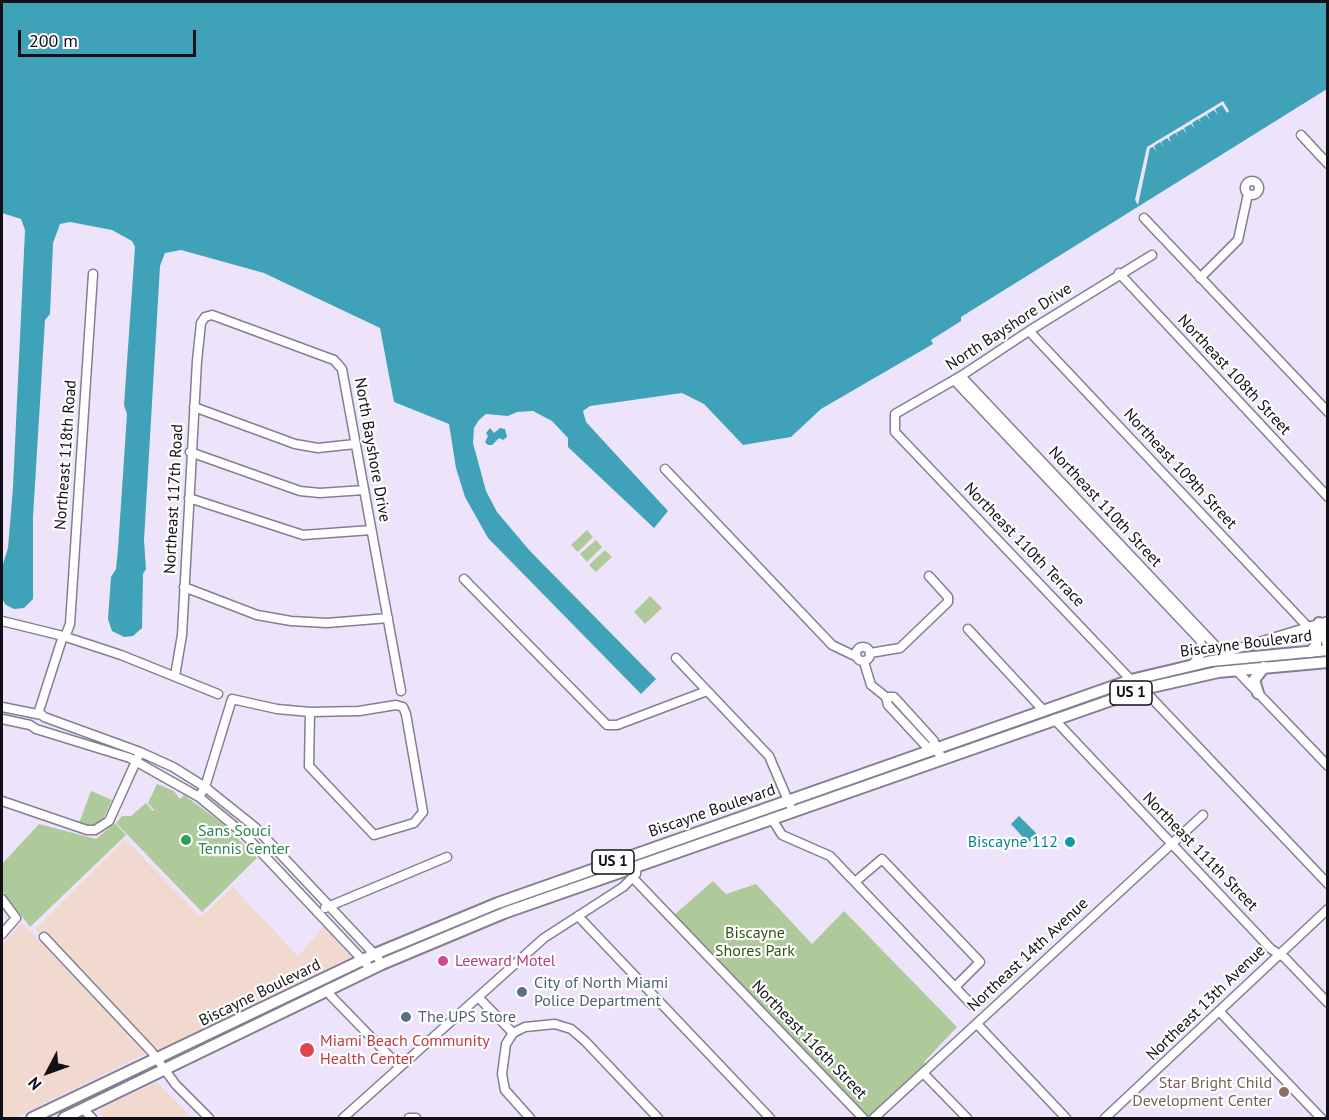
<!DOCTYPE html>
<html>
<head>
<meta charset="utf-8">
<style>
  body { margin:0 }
  #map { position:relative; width:1329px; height:1120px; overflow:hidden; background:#ede4fb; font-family:"PT Sans",sans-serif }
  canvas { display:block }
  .frame { position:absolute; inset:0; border:3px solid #120f17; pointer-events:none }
  .north { position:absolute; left:18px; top:1042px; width:60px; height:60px; -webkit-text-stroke:4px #fff; paint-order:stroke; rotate:229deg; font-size:16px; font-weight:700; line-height:24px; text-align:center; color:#120f17 }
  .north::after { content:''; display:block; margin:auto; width:21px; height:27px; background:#120f17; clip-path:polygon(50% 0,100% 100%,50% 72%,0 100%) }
  .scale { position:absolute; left:18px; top:30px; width:178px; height:27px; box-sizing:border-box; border:3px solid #120f17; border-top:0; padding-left:8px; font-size:18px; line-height:21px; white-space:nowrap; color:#120f17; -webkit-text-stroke:4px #fff; paint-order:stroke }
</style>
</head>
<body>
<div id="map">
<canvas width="1329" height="1120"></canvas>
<div class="frame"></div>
<div class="north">N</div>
<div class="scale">200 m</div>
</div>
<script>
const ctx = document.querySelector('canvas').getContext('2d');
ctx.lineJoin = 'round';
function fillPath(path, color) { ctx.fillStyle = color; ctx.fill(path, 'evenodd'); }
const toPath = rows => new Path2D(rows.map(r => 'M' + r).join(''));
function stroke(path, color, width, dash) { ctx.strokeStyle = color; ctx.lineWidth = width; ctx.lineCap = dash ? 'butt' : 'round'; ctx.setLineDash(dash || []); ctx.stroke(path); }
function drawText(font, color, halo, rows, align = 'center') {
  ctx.font = font + ' "PT Sans",sans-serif'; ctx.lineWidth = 4.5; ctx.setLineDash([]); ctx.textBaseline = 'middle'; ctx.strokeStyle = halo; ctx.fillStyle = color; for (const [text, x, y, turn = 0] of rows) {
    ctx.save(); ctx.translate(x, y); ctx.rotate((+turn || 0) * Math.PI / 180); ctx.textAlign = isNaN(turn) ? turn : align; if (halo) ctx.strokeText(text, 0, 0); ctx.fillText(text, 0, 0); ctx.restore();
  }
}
fillPath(toPath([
  [125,839,201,917,233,887,298,956,324,926,351,957,157,1051,35,929],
  [22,923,144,1049,145,1054,14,1118,2,1118,2,944],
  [157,1082,192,1118,101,1118,101,1108]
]), '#f1d9cf');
fillPath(toPath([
  [587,530,593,537,578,552,571,545],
  [596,540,602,547,587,562,580,554],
  [605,550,612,557,596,572,589,565],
  [650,596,662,608,645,624,634,612],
  [157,784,174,791,180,799,184,795,222,823,257,858,202,912,116,823,122,816,131,816,146,803,153,811,157,808,154,810,148,803],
  [91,791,112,800,102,821,89,827,79,823],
  [115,823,126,835,30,927,2,890,2,864,39,824,96,839],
  [713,881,726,894,756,884,812,944,844,911,957,1027,924,1062,927,1066,872,1116,867,1116,673,916]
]), '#aec99a');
fillPath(toPath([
  [2,2,1327,2,1327,89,961,317,961,321,931,340,933,344,821,409,791,437,743,445,704,404,682,393,590,406,583,411,586,422,668,511,654,528,568,447,568,438,552,421,533,411,517,412,508,416,486,414,479,420,474,428,473,443,486,491,497,512,530,551,656,679,641,694,488,538,465,497,456,468,449,424,394,402,380,328,264,273,181,250,165,253,160,266,144,540,146,569,143,574,142,628,133,636,124,637,112,631,108,619,111,577,116,569,118,549,127,414,124,405,135,247,132,241,112,230,70,222,60,224,53,243,50,314,45,320,33,517,33,599,24,608,14,609,6,605,2,599,2,567,8,548,13,487,25,230,21,219,2,213],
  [490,428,494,433,500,428,505,429,507,437,503,440,499,438,492,445,488,445,485,442,488,436,486,433],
  [1019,816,1037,834,1028,843,1011,824]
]), '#40a2b8');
fillPath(toPath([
  [1223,101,1229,111,1227,113,1222,105,1215,109,1218,115,1214,110,1207,114,1210,120,1206,115,1199,119,1202,124,1198,119,1192,123,1195,129,1191,124,1184,128,1187,134,1183,129,1176,133,1180,138,1175,133,1169,137,1171,143,1167,138,1161,142,1164,147,1160,142,1154,146,1157,152,1153,147,1150,148,1138,205,1135,200,1147,147]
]), '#ede4fb');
const minor = toPath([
  [1301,135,1328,164],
  '1245 188a7 7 0 1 1 14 0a7 7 0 1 1-14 0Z',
  [1144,218,1328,412],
  [1119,273,1328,497],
  [1200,278,1238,240,1248,194],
  [1029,331,1308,627],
  [961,376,1228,659],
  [954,380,1200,640,1203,651,1193,664],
  [194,407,295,444,318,448,355,444],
  [190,452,300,491,320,493,364,490],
  [665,469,832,645,857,657],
  [189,498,303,535,371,530],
  [464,579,607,725,617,725,707,691],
  [184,587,257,615,291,621,327,623,388,618],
  [2,621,63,636,121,655,218,694],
  [968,629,1044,711],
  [65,637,70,624,93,274],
  '856 654a7 7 0 1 1 14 0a7 7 0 1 1-14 0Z',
  [870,653,900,648,948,602,948,597,929,576],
  [1223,653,1328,621],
  [676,658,769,756,790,805],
  [864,662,871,685,886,697,888,705,926,746,935,749],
  [1236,670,1328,766],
  [175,676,182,635,197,361,201,323,205,317,212,315,334,360,342,369,401,691],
  [1131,680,895,432,895,414,961,376,1029,331,1152,255],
  [1143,689,1328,884],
  [886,697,894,697,934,741,935,749,943,758],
  [2,707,42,715],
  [38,714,63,636],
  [44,717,140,752,173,767,205,787,255,827,378,958],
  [2,719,30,725,36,729,130,758,199,797,244,834,371,969],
  [1054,719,1271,949,1285,958,1328,1003],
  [199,797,205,787,232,699,277,709,310,712,359,711,396,705,403,707,406,714,423,812,414,823,374,835,309,766,310,712],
  [2,801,87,830,95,830,109,821,138,757],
  [772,819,782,835,830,856,972,1005],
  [633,878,863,1118],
  [855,882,882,859,980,962,955,987],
  [2,899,16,918,2,934],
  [325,908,447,857],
  [578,916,770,1118],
  [44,937,151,1051,176,1085,209,1118],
  [328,989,331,996,399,1066],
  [478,997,513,1033],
  [1219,1011,1321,1118],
  [977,1024,1066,1118],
  [924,1074,967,1118],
  [83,1109,92,1118],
  [343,1118,544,938,623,887,636,874,637,866],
  [409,1118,416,1118],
  [530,1118,505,1090,502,1074,506,1044,513,1033,525,1027,555,1024,571,1029,585,1041,658,1118],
  [874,1118,1203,815],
  [1105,1118,1328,909]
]);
const major = toPath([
  [1319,623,1328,644],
  [1308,627,1316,637,1316,645,1311,652],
  [1258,693,1254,680,1264,667],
  [32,1118,375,954,498,903,1131,680,1211,661,1328,650],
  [64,1118,382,964,504,913,1143,689,1218,672,1328,662]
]);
stroke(minor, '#857d91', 11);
stroke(major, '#857d91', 14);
stroke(minor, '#fff', 8);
stroke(major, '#fff', 10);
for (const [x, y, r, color] of [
  [186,840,6,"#2e9e5b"],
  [1070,842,6,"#0f9aa8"],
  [443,961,6,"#d1479c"],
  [522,992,6,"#5c6f8a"],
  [406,1017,6,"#5c6f8a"],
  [307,1050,8,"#e0444e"],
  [1284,1092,6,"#8d6e63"]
]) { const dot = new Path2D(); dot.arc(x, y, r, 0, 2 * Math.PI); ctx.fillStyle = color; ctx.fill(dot); stroke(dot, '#fff', 2); }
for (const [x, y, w] of [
  [1131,693,42],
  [613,862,42]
]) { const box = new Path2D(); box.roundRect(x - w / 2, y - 12, w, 24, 4.5); ctx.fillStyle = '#fff'; ctx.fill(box); stroke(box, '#120f17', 1.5); }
drawText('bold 15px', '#120f17', null, [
  ["US 1",1131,693],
  ["US 1",613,862]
]);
drawText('16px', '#120f17', '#fff', [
  ["North Bayshore Drive",1009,327,-33],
  ["Northeast 108th Street",1234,375,47],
  ["North Bayshore Drive",372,450,80],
  ["Northeast 118th Road",66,455,-86],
  ["Northeast 109th Street",1180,469,47],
  ["Northeast 117th Road",174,499,-87],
  ["Northeast 110th Street",1105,507,47],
  ["Northeast 110th Terrace",1024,545,46],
  ["Biscayne Boulevard",1246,644,-7],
  ["Biscayne Boulevard",712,811,-19],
  ["Northeast 111th Street",1200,852,46],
  ["Northeast 14th Avenue",1028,955,-43],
  ["Biscayne Boulevard",260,993,-26],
  ["Northeast 13th Avenue",1206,1003,-44],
  ["Northeast 116th Street",809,1040,46]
]);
drawText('16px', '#27864d', '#fff', [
  ["Sans Souci",198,831],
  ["Tennis Center",198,849]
], 'left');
drawText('16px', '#0d838f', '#fff', [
  ["Biscayne 112",1058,842]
], 'right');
drawText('16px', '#31520e', '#fff', [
  ["Biscayne",755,933],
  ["Shores Park",755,951]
]);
drawText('16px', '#b23c85', '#fff', [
  ["Leeward Motel",455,961]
], 'left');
drawText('16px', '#4e5e75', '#fff', [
  ["City of North Miami",534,983],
  ["Police Department",534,1001],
  ["The UPS Store",418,1017]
], 'left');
drawText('16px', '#be3a42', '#fff', [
  ["Miami Beach Community",320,1041],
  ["Health Center",320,1059]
], 'left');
drawText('16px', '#785e54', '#fff', [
  ["Star Bright Child",1272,1083],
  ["Development Center",1272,1101]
], 'right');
</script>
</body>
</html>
